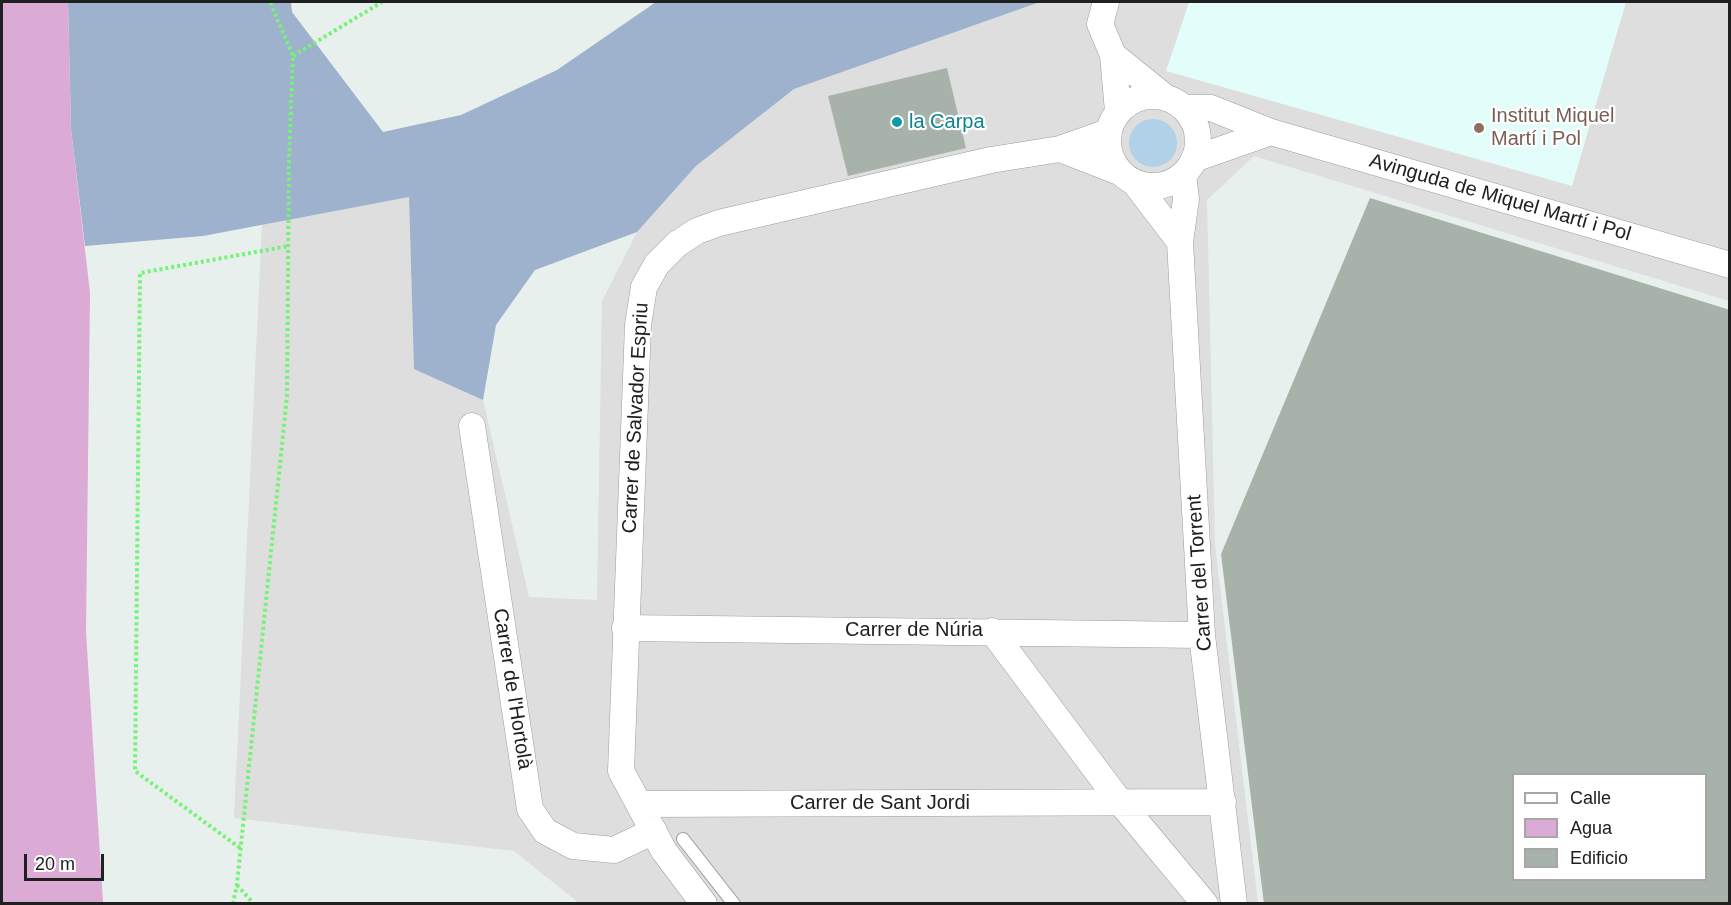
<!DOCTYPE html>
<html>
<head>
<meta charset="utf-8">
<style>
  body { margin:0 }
  #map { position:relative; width:1731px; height:905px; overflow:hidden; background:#e7f0ec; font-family:Arial,sans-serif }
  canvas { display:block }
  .frame { position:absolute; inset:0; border:3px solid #202020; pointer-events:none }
  .legend { position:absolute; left:1512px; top:773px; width:195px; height:108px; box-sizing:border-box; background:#fff; border:2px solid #a6a6a6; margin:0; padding:8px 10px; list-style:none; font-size:18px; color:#202020 }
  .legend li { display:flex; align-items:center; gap:12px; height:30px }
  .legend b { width:30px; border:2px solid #a6a6a6 }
  .scale { position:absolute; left:24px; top:854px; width:80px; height:27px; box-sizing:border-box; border:3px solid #202020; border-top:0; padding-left:8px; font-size:18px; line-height:21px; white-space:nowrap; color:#202020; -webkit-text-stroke:4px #fff; paint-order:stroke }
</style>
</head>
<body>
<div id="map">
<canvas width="1731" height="905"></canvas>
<div class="frame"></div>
<ul class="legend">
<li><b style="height:8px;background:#fff"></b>Calle</li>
<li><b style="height:16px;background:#dbaad5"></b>Agua</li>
<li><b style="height:16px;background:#a6b2aa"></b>Edificio</li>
</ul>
<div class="scale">20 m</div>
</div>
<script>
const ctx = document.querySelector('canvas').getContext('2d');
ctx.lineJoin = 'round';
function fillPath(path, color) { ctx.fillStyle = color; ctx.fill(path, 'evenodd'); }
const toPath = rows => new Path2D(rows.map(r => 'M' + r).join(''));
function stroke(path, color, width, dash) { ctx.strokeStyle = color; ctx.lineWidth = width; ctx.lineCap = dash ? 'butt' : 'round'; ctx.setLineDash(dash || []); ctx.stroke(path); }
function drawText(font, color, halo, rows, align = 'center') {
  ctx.font = font + ' Arial,sans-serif'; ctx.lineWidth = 4.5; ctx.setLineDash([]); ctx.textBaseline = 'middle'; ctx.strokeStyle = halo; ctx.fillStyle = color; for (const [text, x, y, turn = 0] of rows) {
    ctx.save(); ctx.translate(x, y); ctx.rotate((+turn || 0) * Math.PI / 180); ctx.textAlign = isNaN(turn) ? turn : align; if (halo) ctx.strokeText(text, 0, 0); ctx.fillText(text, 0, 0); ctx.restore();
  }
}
fillPath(toPath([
  [1040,2,1729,2,1729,301,1254,156,1207,200,1215,545,1258,903,579,903,514,851,234,818,262,224,409,197,414,368,483,400,529,597,597,600,602,301,637,232,696,166,794,89]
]), '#dddedd');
fillPath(toPath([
  [1189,2,1626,2,1572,186,1166,71]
]), '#e3fdfb');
fillPath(toPath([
  '1129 143a24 24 0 1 1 48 0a24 24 0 1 1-48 0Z'
]), '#b0d1e7');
fillPath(toPath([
  [68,2,291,2,292,12,383,132,461,115,557,70,656,2,1040,2,794,89,696,166,637,232,535,270,496,325,483,400,414,369,409,197,203,236,85,246,71,129]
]), '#9eb1cd');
fillPath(toPath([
  [2,2,68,2,71,129,90,293,86,632,103,903,2,903]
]), '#dbaad5');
fillPath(toPath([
  [947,68,966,148,848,176,828,96],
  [1370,198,1730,310,1730,904,1264,904,1221,554],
  [1514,774,1706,774,1706,880,1514,880]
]), '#a6b2aa');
const lane = toPath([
  [683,839,734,904]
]);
const street = toPath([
  [1106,2,1100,24,1113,55,1118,111],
  [1113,55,1165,97],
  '1108 141a45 45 0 1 1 90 0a45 45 0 1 1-90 0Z',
  [1184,108,1211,108,1271,132,1730,265],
  [1060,149,1119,172],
  [1194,159,1271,132],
  [1183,175,1186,199,1180,242,1202,635,1234,904],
  [1135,183,1180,242],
  [472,426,530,809,545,831,573,846,614,850,654,831],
  [625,628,1202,635],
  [992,631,1120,802,1205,904],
  [639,804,1223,802],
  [704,904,664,851,621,771,638,325,644,287,657,264,677,244,697,231,719,223,991,160,1060,149,1108,132]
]);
stroke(lane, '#9d9d9d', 14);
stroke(street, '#9d9d9d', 27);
stroke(toPath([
  [293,56,382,2],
  [240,848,135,771,140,273,289,246],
  [237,885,254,904],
  [233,904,237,884,287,396,289,159,293,56,270,2]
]), '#76f276', 4, [3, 3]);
stroke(lane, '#fff', 12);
stroke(street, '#fff', 26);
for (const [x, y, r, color] of [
  [897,122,6,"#0f9aa8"],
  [1479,128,6,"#8d6e63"]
]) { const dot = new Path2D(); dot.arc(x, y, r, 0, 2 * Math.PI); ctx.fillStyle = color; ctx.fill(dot); stroke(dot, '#fff', 2); }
drawText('20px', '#785e54', '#fff', [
  ["Institut Miquel",1491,116],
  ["Martí i Pol",1491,139]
], 'left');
drawText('20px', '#0d838f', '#fff', [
  ["la Carpa",909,122]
], 'left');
drawText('20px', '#202020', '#fff', [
  ["Avinguda de Miquel Martí i Pol",1500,198,16],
  ["Carrer de Salvador Espriu",636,418,-87],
  ["Carrer del Torrent",1200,573,-94],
  ["Carrer de Núria",914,630],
  ["Carrer de l'Hortolà",512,689,81],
  ["Carrer de Sant Jordi",880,803]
]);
</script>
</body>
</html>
